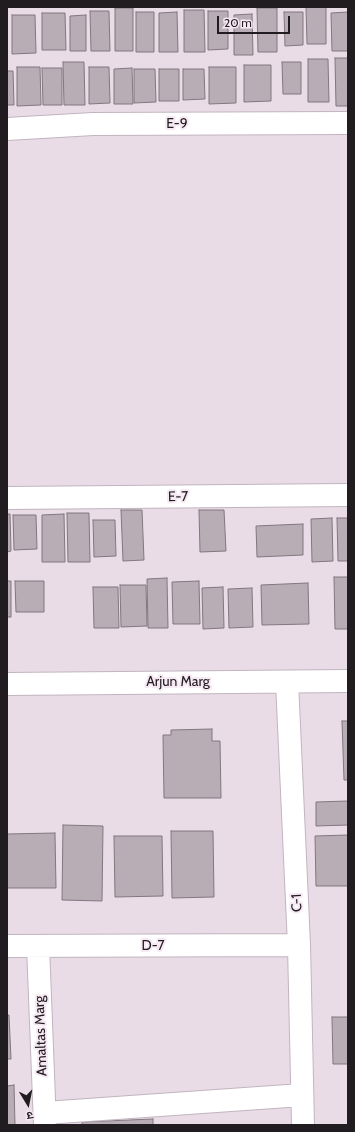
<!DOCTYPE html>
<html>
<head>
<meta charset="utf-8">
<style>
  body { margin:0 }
  #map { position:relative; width:355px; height:1132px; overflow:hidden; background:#e9dce6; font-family:Cabin,"Noto Sans Devanagari",sans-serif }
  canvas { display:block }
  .frame { position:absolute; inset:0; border:8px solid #201c1f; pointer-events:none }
  .north { position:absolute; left:8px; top:1084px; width:40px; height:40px; -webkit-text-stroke:3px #f6e9f3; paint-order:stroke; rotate:170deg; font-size:11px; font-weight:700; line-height:16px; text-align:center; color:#201c1f }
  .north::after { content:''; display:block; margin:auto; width:14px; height:18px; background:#201c1f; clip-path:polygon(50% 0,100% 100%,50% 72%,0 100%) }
  .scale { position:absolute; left:217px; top:16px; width:73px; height:18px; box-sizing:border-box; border:2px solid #201c1f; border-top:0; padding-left:5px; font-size:12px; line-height:14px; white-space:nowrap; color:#201c1f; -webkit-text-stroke:3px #f6e9f3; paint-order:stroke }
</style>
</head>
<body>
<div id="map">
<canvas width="355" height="1132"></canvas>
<div class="frame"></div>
<div class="north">उ</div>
<div class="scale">20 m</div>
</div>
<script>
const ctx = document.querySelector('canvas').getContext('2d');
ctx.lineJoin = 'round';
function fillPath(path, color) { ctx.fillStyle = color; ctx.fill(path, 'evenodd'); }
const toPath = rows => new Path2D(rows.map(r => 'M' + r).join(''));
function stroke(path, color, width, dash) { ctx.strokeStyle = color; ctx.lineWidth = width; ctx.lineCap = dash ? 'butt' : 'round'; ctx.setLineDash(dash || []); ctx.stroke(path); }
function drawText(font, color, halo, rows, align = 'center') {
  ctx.font = font + ' Cabin,sans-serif'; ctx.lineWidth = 4; ctx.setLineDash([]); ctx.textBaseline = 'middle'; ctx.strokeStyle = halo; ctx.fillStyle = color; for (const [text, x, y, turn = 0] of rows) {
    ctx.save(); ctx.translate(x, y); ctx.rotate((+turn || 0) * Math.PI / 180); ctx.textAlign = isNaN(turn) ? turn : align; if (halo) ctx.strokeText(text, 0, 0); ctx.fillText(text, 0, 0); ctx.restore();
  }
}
const building = toPath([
  [306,7,326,7,326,44,307,44,306,7],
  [115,8,133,8,133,51,115,51,115,8],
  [257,8,277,8,277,52,258,52,257,8],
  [184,10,204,10,205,52,184,52,184,10],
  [90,11,109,11,110,51,91,51,90,11],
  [208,11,228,11,228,49,208,50,208,11],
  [136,12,154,12,154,52,136,52,136,12],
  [177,12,178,52,159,52,159,13,177,12],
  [284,12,303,12,303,45,285,46,284,12],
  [348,12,348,51,332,51,331,13,348,12],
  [42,13,65,13,66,50,42,50,42,13],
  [252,14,253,55,234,55,234,15,252,14],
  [12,15,35,15,36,53,12,54,12,15],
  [86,15,86,51,70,51,70,16,86,15],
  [335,58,348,58,348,106,336,106,335,58],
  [308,59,328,59,329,102,308,102,308,59],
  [63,62,84,62,85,105,64,105,63,62],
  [282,62,301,62,301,94,283,94,282,62],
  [244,65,271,65,271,101,244,102,244,65],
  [17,67,40,67,41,105,17,106,17,67],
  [89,67,109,67,110,103,89,104,89,67],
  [209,67,236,67,236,103,209,104,209,67],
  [42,68,62,68,62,105,43,105,42,68],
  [132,68,133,104,114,104,114,69,132,68],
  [134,69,155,69,156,102,134,103,134,69],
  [159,69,179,69,179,101,159,101,159,69],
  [183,69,204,69,205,99,183,100,183,69],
  [7,71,13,71,14,105,7,105,7,71],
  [121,510,142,510,144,560,123,561,121,510],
  [199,510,224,510,226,551,200,552,199,510],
  [67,513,89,513,90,562,68,562,67,513],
  [7,514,10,514,11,551,7,552,7,514],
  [64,514,65,562,42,562,42,515,64,514],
  [13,515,36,515,37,549,14,550,13,515],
  [332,518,333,561,312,562,311,519,332,518],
  [337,518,348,518,348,561,338,561,337,518],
  [93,520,115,520,116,556,94,557,93,520],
  [303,524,303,555,257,557,256,526,303,524],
  [334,577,348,577,348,629,335,629,334,577],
  [167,578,168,628,148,628,147,579,167,578],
  [7,581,11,581,11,617,7,617,7,581],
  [15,581,44,581,44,612,16,612,15,581],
  [199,581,200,624,173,624,172,582,199,581],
  [308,583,309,624,262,625,261,585,308,583],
  [120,585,146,585,147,626,121,627,120,585],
  [93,587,118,587,119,628,94,628,93,587],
  [223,587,224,628,203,629,202,588,223,587],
  [252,588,253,627,229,628,228,589,252,588],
  [342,721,348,721,348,780,344,780,342,721],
  [212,729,212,741,220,741,221,798,164,798,163,735,171,735,171,730,212,729],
  [348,801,348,825,316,826,316,802,348,801],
  [63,825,103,826,102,901,62,900,63,825],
  [171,831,213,831,214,897,172,898,171,831],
  [55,833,56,888,7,888,7,834,55,833],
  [348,835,348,886,316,886,315,836,348,835],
  [114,836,162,836,163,896,115,897,114,836],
  [7,1015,9,1015,11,1059,7,1059,7,1015],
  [332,1017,348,1017,348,1064,333,1064,332,1017],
  [14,1085,15,1125,7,1125,7,1086,14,1085],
  [153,1119,153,1125,82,1125,82,1122,153,1119]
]);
fillPath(building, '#b8acb5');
stroke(building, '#82767f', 1);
const minor = toPath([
  [7,129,93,124,348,123],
  [7,498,348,495],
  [287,682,299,945,303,1125],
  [7,684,348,681],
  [7,946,299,945],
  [38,946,45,1125],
  [45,1113,302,1095]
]);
stroke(minor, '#c1b5bf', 24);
stroke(minor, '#fff', 22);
drawText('14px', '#201c1f', '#f6e9f3', [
  ["E-9",177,124],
  ["E-7",178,497,-1],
  ["Arjun Marg",178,682],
  ["C-1",297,903,-93],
  ["D-7",153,946],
  ["Amaltas Marg",41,1036,-92]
]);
</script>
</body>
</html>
